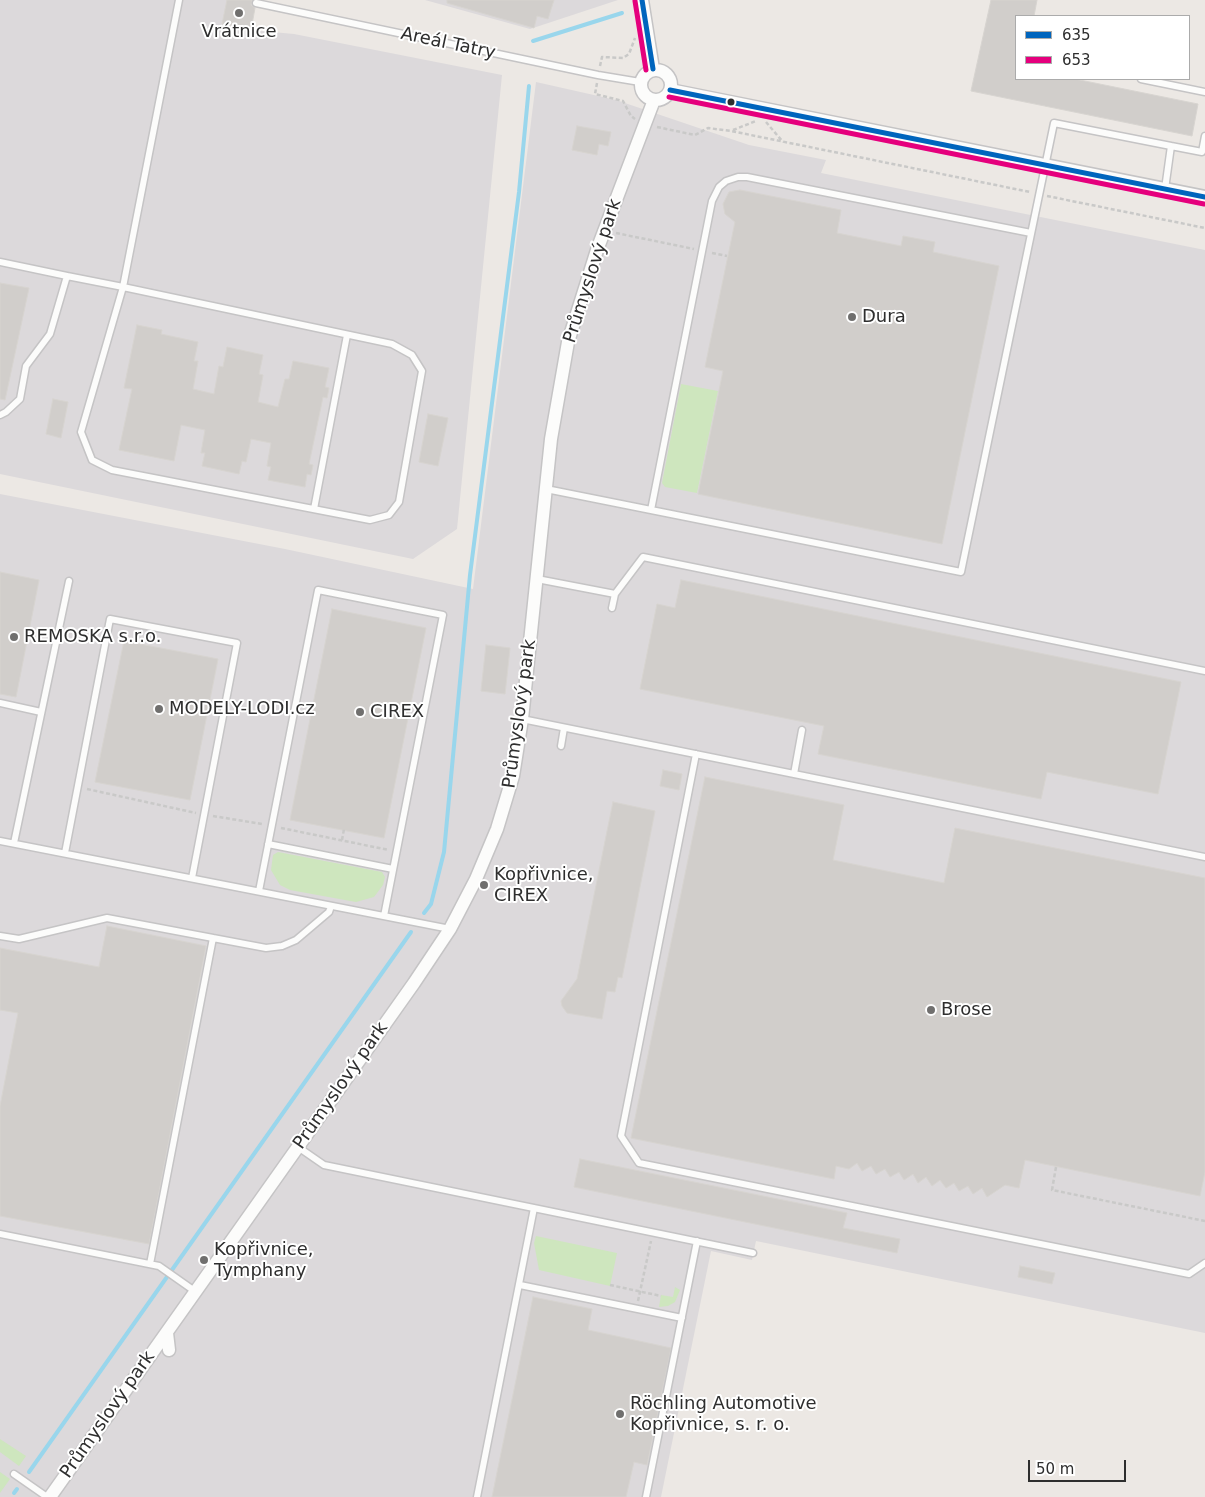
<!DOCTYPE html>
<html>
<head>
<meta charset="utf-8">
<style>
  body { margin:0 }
  #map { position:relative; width:1205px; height:1497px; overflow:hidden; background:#ece8e4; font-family:"DejaVu Sans",sans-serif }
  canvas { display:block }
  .legend { position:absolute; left:1015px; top:15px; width:175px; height:65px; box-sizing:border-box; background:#fff; border:1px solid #ababab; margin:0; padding:6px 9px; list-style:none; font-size:15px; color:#2e2e2e }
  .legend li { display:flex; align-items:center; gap:10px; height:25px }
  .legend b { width:25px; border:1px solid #ababab }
  .scale { position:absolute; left:1028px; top:1460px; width:98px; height:22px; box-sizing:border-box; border:2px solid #2e2e2e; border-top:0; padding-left:6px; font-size:15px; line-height:18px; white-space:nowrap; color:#2e2e2e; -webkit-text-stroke:4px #fff; paint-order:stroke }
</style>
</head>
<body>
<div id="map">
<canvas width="1205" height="1497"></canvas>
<ul class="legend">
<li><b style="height:6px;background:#0065bd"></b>635</li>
<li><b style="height:6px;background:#e5007d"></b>653</li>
</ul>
<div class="scale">50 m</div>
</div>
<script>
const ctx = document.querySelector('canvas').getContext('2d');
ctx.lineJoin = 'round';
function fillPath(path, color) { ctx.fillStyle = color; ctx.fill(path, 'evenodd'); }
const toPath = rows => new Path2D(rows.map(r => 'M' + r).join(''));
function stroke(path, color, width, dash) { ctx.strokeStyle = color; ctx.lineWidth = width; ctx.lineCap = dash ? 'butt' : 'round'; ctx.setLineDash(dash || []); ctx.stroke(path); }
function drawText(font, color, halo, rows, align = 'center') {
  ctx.font = font + ' "DejaVu Sans",sans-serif'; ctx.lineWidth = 4; ctx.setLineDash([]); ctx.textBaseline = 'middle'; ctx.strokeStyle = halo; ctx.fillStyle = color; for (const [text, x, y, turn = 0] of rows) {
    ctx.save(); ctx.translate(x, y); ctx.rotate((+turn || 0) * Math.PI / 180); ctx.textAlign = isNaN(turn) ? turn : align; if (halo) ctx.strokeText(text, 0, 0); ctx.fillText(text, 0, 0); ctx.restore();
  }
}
fillPath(toPath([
  [0,0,256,0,251,30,294,34,502,75,457,529,413,559,0,474],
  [425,0,618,0,530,29],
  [536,82,616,100,749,145,826,160,821,173,1205,250,1205,1333,756,1241,752,1260,711,1251,661,1497,0,1497,0,494,285,549,473,589]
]), '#dcd9db');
fillPath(toPath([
  [681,384,718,391,697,493,665,487,662,483],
  [278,852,382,872,385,877,383,885,374,897,356,902,290,890,280,885,271,870,273,855],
  [536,1236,617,1253,610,1286,539,1270,534,1243],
  [675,1287,680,1290,675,1302,668,1306,659,1307,661,1295,673,1297],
  [0,1439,26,1456,19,1466,0,1452],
  [0,1472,10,1479,0,1493]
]), '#cee6be');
stroke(toPath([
  [533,41,622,13],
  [424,913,431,904,444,852,470,575,519,192,529,86],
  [29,1472,411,932],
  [14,1493,17,1489]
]), '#99d6ec', 4);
const building = toPath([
  [227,0,252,0,251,5,255,8,251,30,222,24,227,0],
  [447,0,554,0,548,19,537,16,534,28,447,3,447,0],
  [991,0,1037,0,1034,16,1016,16,1016,79,1075,79,1198,104,1192,136,971,91,991,0],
  [577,126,611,132,608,146,599,144,597,155,572,150,577,126],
  [740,190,841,210,837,233,901,246,903,236,935,242,933,252,999,266,942,544,698,494,723,371,705,367,735,222,725,214,723,204,729,192,740,190],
  [0,283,29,288,5,400,0,399,0,283],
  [137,325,162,330,161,334,198,342,194,361,198,361,193,389,214,394,219,366,223,367,227,347,263,355,259,374,263,375,258,402,278,407,285,379,289,379,293,361,329,368,325,387,329,388,327,398,323,397,309,464,313,465,311,475,307,474,305,487,268,480,271,467,267,466,271,443,251,439,246,462,242,461,239,474,202,466,205,453,201,453,205,430,181,425,174,461,119,450,132,389,124,388,137,325],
  [53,399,68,402,61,438,46,434,53,399],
  [428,414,448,418,438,466,419,462,428,414],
  [0,572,39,580,16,697,0,694,0,572],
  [681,580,1181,682,1158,794,1047,772,1041,799,818,754,824,726,640,689,657,604,675,608,681,580],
  [332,609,426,628,384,838,290,820,332,609],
  [124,641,218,659,190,800,95,782,124,641],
  [486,645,510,648,505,694,481,691,486,645],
  [663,770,682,774,679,790,660,786,663,770],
  [705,777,844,805,833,860,944,883,955,828,1205,878,1205,1172,1200,1196,1025,1160,1019,1188,1005,1185,987,1197,982,1188,973,1194,968,1186,959,1191,954,1183,946,1188,940,1180,932,1186,926,1177,918,1183,913,1174,904,1180,899,1172,890,1177,885,1169,876,1174,871,1166,862,1171,857,1163,849,1169,836,1166,834,1179,631,1138,705,777],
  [613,802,655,811,622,978,618,977,615,992,607,991,602,1019,567,1013,562,1006,561,1001,577,979,613,802],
  [107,926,206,946,149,1244,0,1216,0,1106,18,1013,0,1010,0,948,99,967,107,926],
  [580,1159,847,1213,843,1228,900,1239,897,1253,574,1187,580,1159],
  [1020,1266,1055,1273,1052,1284,1018,1277,1020,1266],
  [533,1297,592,1309,588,1330,671,1348,647,1465,634,1462,626,1497,492,1497,533,1297]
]);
fillPath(building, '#d1cecb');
stroke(building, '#d7d4d0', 1);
const lane = toPath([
  [256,3,598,75,640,82],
  [1141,79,1205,92],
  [1171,146,1202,152,1205,136],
  [0,262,67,276,123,287,392,344,412,355,422,371,399,502,389,515,370,520,112,470,92,460,81,432,123,287,179,0],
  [0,415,6,412,20,399,26,366,50,334,67,276],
  [546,489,961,572,1054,123,1171,146,1165,189],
  [314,509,347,335],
  [651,510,712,201,719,187,726,181,738,177,747,177,1031,233],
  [537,579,615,594,612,608],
  [615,594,643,557,1205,671],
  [0,703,41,712],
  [522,719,1205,857],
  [561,746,564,728],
  [696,754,621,1136,639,1163,1189,1274,1205,1263],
  [794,774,802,730],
  [0,841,450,929],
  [14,843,69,581],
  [268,844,393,869],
  [65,853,110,619,237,643,192,878],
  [259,891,318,590,443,615,384,916],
  [0,936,19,939,107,918,266,948,282,946,296,940,329,912,331,906],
  [298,1147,324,1165,753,1253],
  [0,1234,159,1266,196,1292],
  [150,1264,213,938],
  [520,1285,682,1318],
  [14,1474,47,1497],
  [477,1497,534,1208],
  [646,1497,697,1241]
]);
const street = toPath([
  [642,0,653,69],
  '641 85a15 15 0 1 1 30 0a15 15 0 1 1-30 0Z',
  [670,90,1205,197],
  [167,1333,169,1350],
  [50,1497,414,983,450,929,476,879,497,829,513,776,522,719,551,439,568,342,597,250,654,100]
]);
stroke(lane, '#c5c4c5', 9);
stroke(street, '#c5c4c5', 15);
stroke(toPath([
  [600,66,602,57,623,58,629,54,635,38],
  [597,83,595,94,623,101,631,116,635,119],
  [766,122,783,142],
  [657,127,695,135,708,128,731,131,1030,192],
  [733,130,756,121],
  [1047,196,1205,228],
  [616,233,694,249],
  [712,253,727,256],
  [87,789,196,813],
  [213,816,262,824],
  [281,828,389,850],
  [342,840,344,829],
  [1056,1167,1052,1190,1205,1221],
  [610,1285,661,1296],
  [638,1301,651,1241]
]), '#c9c9c8', 2.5, [4, 2.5]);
stroke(lane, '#fcfcfb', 6);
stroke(street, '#fcfcfb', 12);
stroke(toPath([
  [642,0,653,69],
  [670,90,1205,197]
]), '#0065bd', 5);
stroke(toPath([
  [635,1,646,70],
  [669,97,1204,204]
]), '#e5007d', 5);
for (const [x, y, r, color] of [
  [239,13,5,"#706f6e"],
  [731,102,4.5,"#2e2e2e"],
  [852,317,5,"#706f6e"],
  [14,637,5,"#706f6e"],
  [159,709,5,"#706f6e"],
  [360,712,5,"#706f6e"],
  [484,885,5,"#706f6e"],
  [931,1010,5,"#706f6e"],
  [204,1260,5,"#706f6e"],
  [620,1414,5,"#706f6e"]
]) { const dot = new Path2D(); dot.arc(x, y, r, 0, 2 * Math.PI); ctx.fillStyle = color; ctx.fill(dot); stroke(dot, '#fff', 2); }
drawText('18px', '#2e2e2e', '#fff', [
  ["Vrátnice",239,32,"center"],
  ["Dura",862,317],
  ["REMOSKA s.r.o.",24,637],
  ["MODELY-LODI.cz",169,709],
  ["CIREX",370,712],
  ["Kopřivnice,",494,875],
  ["CIREX",494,896],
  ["Brose",941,1010],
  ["Kopřivnice,",214,1250],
  ["Tymphany",214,1271],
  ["Röchling Automotive",630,1404],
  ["Kopřivnice, s. r. o.",630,1425]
], 'left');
drawText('18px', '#2e2e2e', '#fff', [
  ["Areál Tatry",448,44,12],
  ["Průmyslový park",593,271,-72],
  ["Průmyslový park",520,714,-82],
  ["Průmyslový park",341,1086,-55],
  ["Průmyslový park",108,1415,-55]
]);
</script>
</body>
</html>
